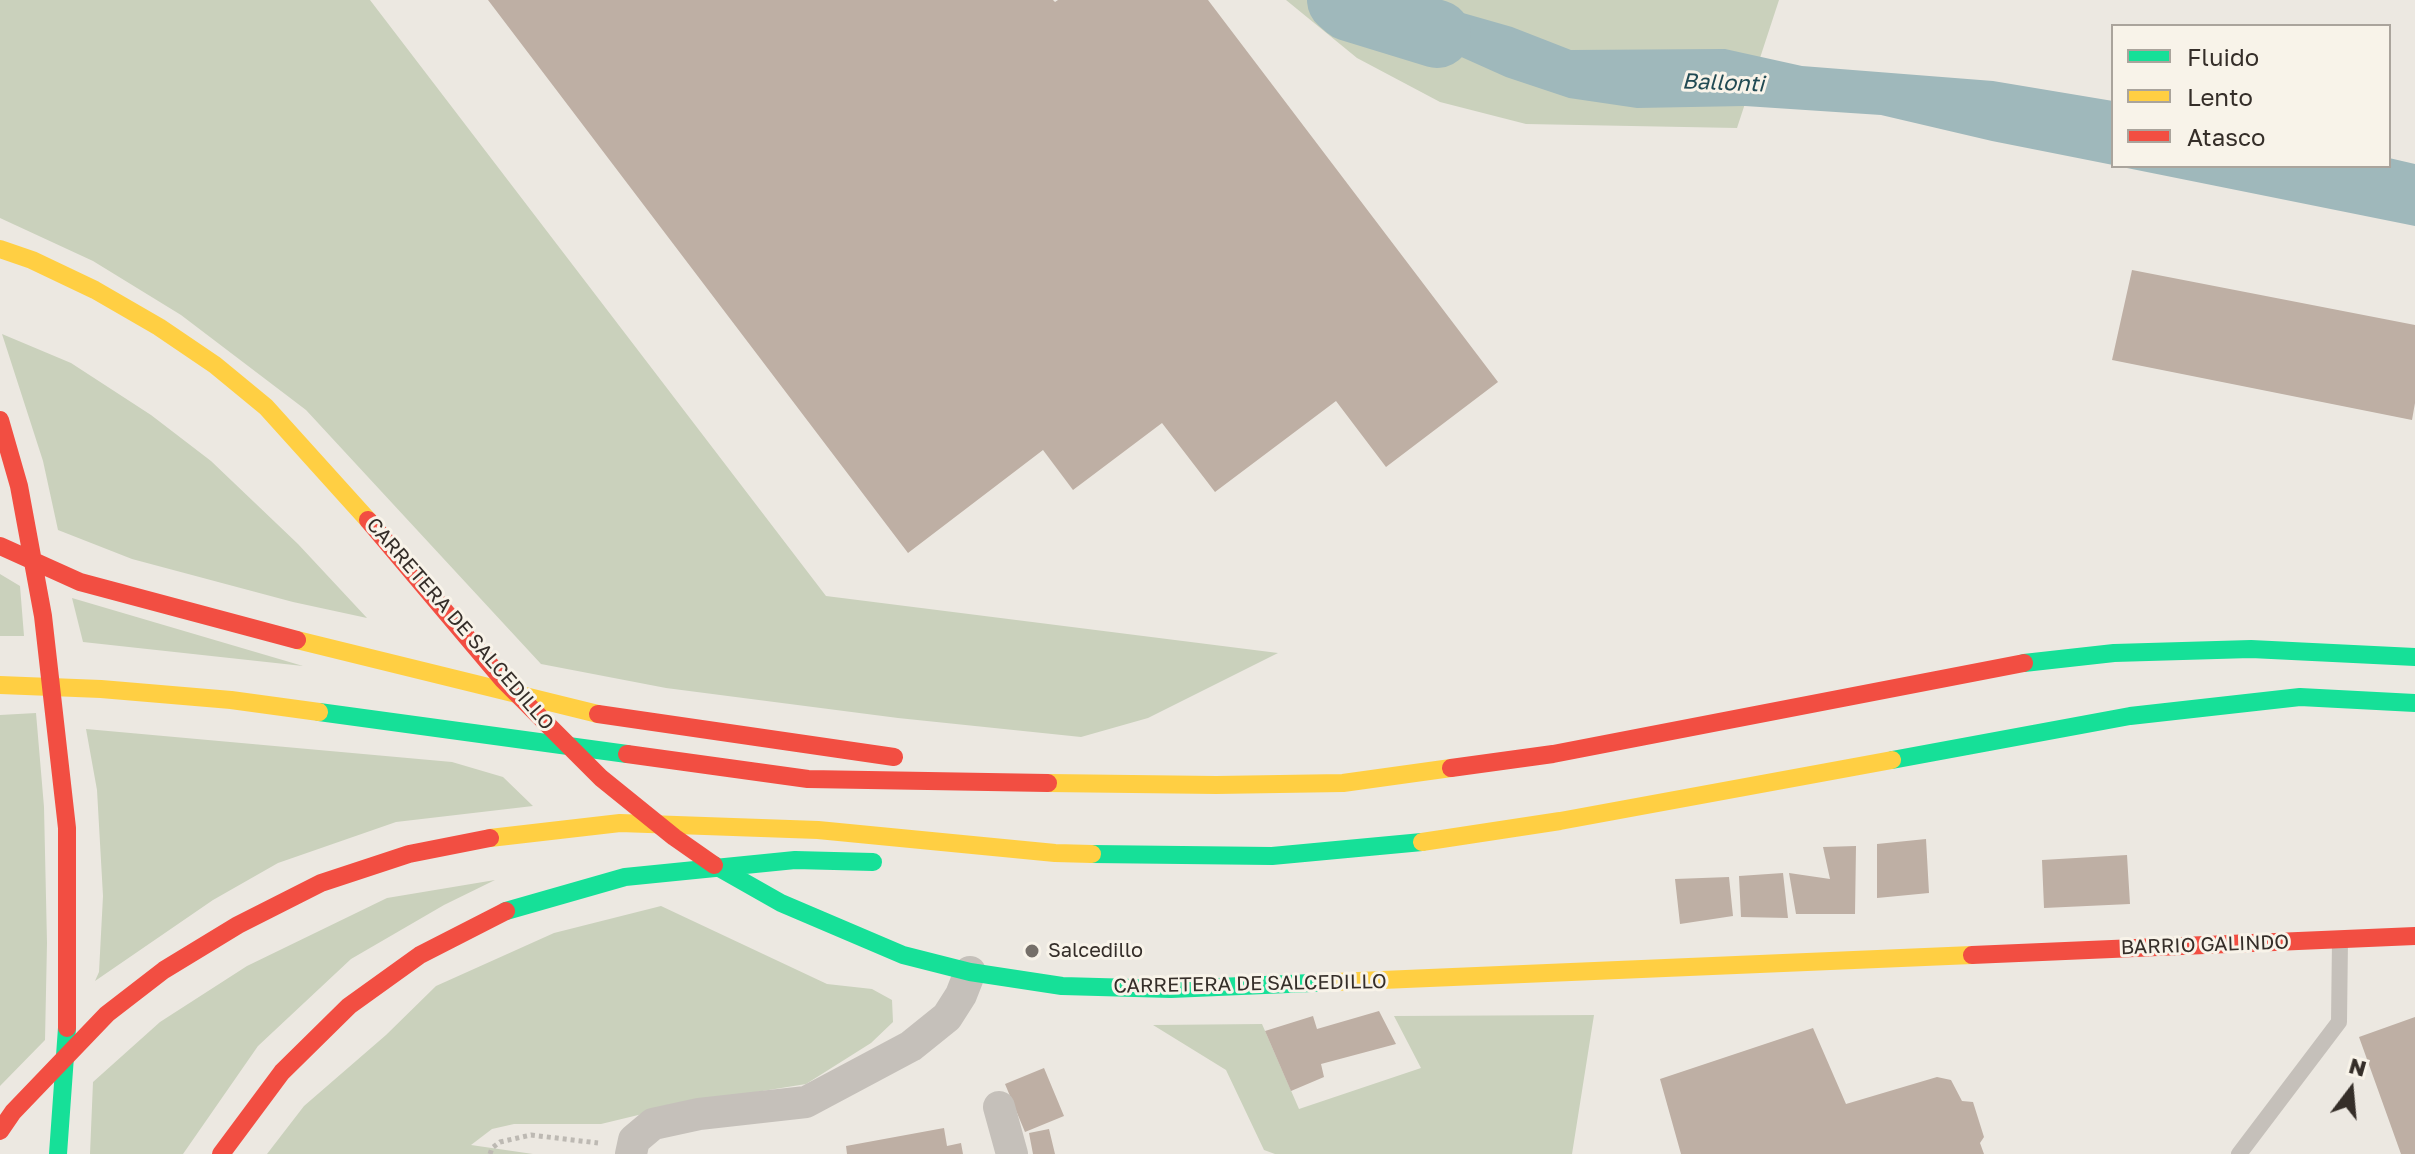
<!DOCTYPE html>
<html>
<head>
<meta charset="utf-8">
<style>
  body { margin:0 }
  #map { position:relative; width:2415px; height:1154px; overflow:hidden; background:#ece8e1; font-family:"Golos Text",sans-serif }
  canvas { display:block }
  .legend { position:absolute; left:2111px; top:24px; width:280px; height:144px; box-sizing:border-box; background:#f8f3e9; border:2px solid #aaa49c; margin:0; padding:10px 14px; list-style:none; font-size:24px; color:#352e29 }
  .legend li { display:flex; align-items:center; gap:16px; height:40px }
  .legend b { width:40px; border:2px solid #aaa49c }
  .north { position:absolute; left:2311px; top:1050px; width:80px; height:80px; -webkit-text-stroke:6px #f8f3e9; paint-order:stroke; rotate:16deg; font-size:22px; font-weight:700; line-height:32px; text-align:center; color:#352e29 }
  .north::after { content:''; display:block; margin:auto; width:28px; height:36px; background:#352e29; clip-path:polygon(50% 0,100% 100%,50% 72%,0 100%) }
</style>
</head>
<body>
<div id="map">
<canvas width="2415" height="1154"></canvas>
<ul class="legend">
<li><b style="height:10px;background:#16e098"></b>Fluido</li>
<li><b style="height:10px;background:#ffcf43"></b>Lento</li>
<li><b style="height:10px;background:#f24e42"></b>Atasco</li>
</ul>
<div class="north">N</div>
</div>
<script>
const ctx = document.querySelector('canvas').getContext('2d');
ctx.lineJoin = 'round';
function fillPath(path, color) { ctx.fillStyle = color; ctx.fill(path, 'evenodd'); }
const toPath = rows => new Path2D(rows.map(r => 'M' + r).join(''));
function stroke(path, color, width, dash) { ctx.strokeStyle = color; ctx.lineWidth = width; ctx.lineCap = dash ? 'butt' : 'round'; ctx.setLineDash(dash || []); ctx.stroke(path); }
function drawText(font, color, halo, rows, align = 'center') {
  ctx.font = font + ' "Golos Text",sans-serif'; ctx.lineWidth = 6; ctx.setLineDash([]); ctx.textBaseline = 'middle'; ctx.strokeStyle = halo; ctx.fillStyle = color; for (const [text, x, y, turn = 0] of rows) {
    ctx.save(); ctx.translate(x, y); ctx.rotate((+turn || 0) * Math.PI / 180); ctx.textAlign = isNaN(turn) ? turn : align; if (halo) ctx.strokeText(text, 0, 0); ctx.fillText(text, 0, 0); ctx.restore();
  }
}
fillPath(toPath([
  [0,0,370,0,826,596,1278,653,1148,718,1081,737,898,718,666,688,541,664,306,410,181,315,93,261,0,218],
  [1286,0,1779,0,1737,128,1526,124,1440,102,1357,58],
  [2,334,71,363,151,415,211,461,298,544,367,618,293,602,132,559,58,530,43,461],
  [0,574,20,586,24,636,0,636],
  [72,598,303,666,83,642],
  [36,713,44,807,47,943,45,1040,0,1086,0,715],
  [86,729,452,762,503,777,533,806,396,822,278,863,213,900,95,981,99,972,103,896,97,790],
  [495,880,444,905,351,959,258,1046,183,1154,90,1154,93,1082,160,1022,247,966,387,898],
  [661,906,827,984,872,989,892,1000,893,1022,871,1043,806,1084,688,1103,601,1124,514,1124,492,1129,471,1145,533,1154,267,1154,304,1106,386,1035,436,986,554,933],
  [1594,1015,1572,1154,1275,1154,1264,1150,1226,1070,1153,1025,1262,1024,1299,1109,1421,1068,1394,1016]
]), '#cad1bc');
fillPath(toPath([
  [1341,0,1384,0,1449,9,1512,27,1571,50,1725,49,1802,66,1993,81,2113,101,2113,165,1992,141,1881,115,1745,106,1637,108,1569,98,1506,77,1439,47,1404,36,1349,7],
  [2389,158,2415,164,2415,226,2117,166,2389,166]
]), '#9fb8bb');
stroke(toPath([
  [1341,0,1349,7,1437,34]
]), '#9fb8bb', 68);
fillPath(toPath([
  [488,0,1053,0,1055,2,1058,0,1208,0,1498,382,1386,467,1336,401,1215,492,1162,423,1073,490,1043,450,908,553],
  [2132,270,2415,325,2415,403,2412,420,2112,360],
  [1926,839,1929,893,1877,898,1877,844],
  [1856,846,1855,914,1796,914,1789,873,1830,879,1823,847],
  [2127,855,2130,904,2044,908,2042,860],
  [1783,873,1788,918,1741,917,1739,876],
  [1729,877,1733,916,1680,924,1675,879],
  [1379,1011,1396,1044,1321,1064,1324,1077,1291,1091,1265,1031,1313,1016,1317,1029],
  [2415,1017,2415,1154,2401,1154,2359,1037],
  [1813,1028,1846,1104,1937,1077,1951,1080,1962,1101,1973,1102,1984,1137,1980,1143,1984,1154,1681,1154,1660,1079],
  [1044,1068,1064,1116,1025,1132,1005,1084],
  [944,1128,947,1146,961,1143,963,1154,847,1154,846,1146],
  [1049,1129,1055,1154,1033,1154,1029,1133]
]), '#beafa4');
stroke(toPath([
  [490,1154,492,1148,500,1142,531,1135,598,1143]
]), '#bdb9b3', 5, [4, 4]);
stroke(toPath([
  [2239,1154,2339,1022,2340,940]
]), '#c5c0ba', 16);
stroke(toPath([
  [999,1107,1012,1154],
  [631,1154,634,1140,653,1124,699,1114,806,1102,911,1046,947,1017,961,995,970,972]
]), '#c5c0ba', 32);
stroke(toPath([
  [2024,663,2114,653,2251,649,2415,657],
  [319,712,627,754],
  [1892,760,2130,716,2300,697,2415,703],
  [1092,854,1272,856,1422,842],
  [714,865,781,903,903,955,970,972,1062,986,1171,989,1335,982],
  [506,911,625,877,795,860,873,862],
  [58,1154,67,1028]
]), '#16e098', 18);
stroke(toPath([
  [0,249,32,260,95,290,159,327,215,365,266,407,368,520],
  [297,640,598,714],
  [0,685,101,689,231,700,319,712],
  [1048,783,1216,785,1343,783,1451,768],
  [490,838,620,823,818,830,1055,853,1092,854],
  [1422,842,1560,821,1892,760],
  [1335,982,1972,955]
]), '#ffcf43', 18);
stroke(toPath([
  [0,420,19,486,43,616,67,828,67,1028],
  [368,520,503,680,601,778,674,837,714,865],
  [0,546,80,582,297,640],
  [598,714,894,757],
  [627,754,808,779,1048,783],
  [1451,768,1553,754,2024,663],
  [1972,955,2415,936],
  [0,1131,13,1112,107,1014,164,970,238,925,321,883,409,854,490,838],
  [221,1154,282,1072,349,1006,420,955,506,911]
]), '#f24e42', 18);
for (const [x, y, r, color] of [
  [1032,951,8,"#756f69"]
]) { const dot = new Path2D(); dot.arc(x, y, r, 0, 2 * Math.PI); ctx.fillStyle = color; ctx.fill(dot); stroke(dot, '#f8f3e9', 3); }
drawText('20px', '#352e29', '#f8f3e9', [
  ["CARRETERA DE SALCEDILLO",460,624,49],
  ["BARRIO GALINDO",2205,945,-2],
  ["CARRETERA DE SALCEDILLO",1250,984,-1]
]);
drawText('20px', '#352e29', '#f8f3e9', [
  ["Salcedillo",1048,951]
], 'left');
drawText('italic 22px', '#214a53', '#f8f3e9', [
  ["Ballonti",1723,83,2]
]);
</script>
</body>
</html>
